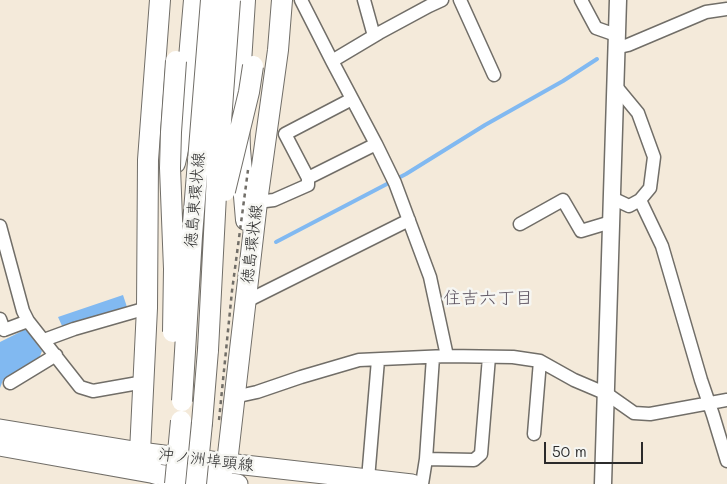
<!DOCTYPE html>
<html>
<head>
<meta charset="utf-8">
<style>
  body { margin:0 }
  #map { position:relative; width:727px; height:484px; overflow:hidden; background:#f4eada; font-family:Mali,sans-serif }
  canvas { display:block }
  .scale { position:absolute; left:544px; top:442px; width:99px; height:22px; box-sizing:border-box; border:2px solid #2b2b2b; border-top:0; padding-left:6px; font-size:15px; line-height:18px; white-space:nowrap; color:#2b2b2b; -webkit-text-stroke:4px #f6f6f2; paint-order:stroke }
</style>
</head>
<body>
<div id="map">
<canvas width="727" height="484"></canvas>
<div class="scale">50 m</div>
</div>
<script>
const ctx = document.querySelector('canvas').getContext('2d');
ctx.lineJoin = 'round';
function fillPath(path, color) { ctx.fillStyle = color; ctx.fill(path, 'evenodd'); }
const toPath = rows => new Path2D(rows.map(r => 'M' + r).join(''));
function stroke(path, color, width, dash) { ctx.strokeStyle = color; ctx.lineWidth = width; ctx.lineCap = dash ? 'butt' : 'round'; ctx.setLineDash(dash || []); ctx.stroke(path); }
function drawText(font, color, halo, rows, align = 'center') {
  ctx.font = font + ' Mali,"Klee One",sans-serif'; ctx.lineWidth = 5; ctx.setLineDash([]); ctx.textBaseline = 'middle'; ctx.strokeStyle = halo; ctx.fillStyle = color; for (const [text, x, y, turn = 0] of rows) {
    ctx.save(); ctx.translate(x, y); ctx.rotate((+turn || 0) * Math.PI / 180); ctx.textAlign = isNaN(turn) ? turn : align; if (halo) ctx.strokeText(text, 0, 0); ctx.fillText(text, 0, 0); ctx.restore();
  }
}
fillPath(toPath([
  [123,295,127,307,63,328,58,317],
  [26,329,42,351,38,361,3,380,0,388,0,342]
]), '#81b9f1');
stroke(toPath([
  [276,242,406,174,485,125,563,81,597,59]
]), '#81b9f1', 4);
const minor = toPath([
  [301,0,332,61,376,144,395,183,430,277,447,356],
  [364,0,374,36],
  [460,0,494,75],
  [581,0,596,28,616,35],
  [615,48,628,45,706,12,727,9],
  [332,61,379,33,429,6,442,0],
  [308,178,376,144],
  [612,198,629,206,640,200,650,188,654,157,638,113,614,84],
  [640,200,662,246,701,380,713,415,727,461],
  [257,202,274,200,308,185,308,178,285,134,352,99],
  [520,224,563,200,581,231,611,222],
  [0,226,23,311,28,321],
  [245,302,409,220],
  [0,319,4,330,28,321,80,387,93,391,144,382],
  [44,340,74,329,147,308],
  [433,357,426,459,474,460,481,454,489,357],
  [10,383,56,355],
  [234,397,257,392,301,377,359,360,447,356,513,357,540,361,574,380,607,394,634,413,650,414,727,400],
  [534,434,540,361],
  [368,479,378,360],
  [422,484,426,459]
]);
const tertiary = toPath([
  [603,484,618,0]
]);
const secondary = toPath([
  [0,429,140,452,227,463,412,484],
  [0,446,156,474,238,484]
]);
const primary = toPath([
  [245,0,239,94,239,116,240,149,246,220],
  [175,163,183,128,194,0],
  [202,423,208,350],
  [156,474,147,464,140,452,147,308,148,160,160,0],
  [209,480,221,472,227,463,257,202,278,50,282,0]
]);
stroke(minor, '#716e68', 15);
stroke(tertiary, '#716e68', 19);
stroke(secondary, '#716e68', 21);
stroke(primary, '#716e68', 22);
stroke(minor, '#fff', 12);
stroke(tertiary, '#fff', 16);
stroke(secondary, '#fff', 19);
stroke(primary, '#fff', 20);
const primaryBridge = toPath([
  [225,191,249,92,253,66],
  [173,332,174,269,170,168,171,132,176,61],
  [208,350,217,175,230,0],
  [182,401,192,236,211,0],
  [175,484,181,421],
  [196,484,202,423]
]);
stroke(primaryBridge, '#716e68', 22, []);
stroke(toPath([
  [219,420,232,291,248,170]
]), '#716e68', 2.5, [4, 4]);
stroke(primaryBridge, '#fff', 20);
drawText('16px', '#2b2b2b', '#f6f6f2', [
  ["徳島東環状線",195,200,-85],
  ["徳島環状線",252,244,-83],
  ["沖ノ洲埠頭線",206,460,7]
]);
drawText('18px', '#5d5461', '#f6f6f2', [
  ["住吉六丁目",488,298]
]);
</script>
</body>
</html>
